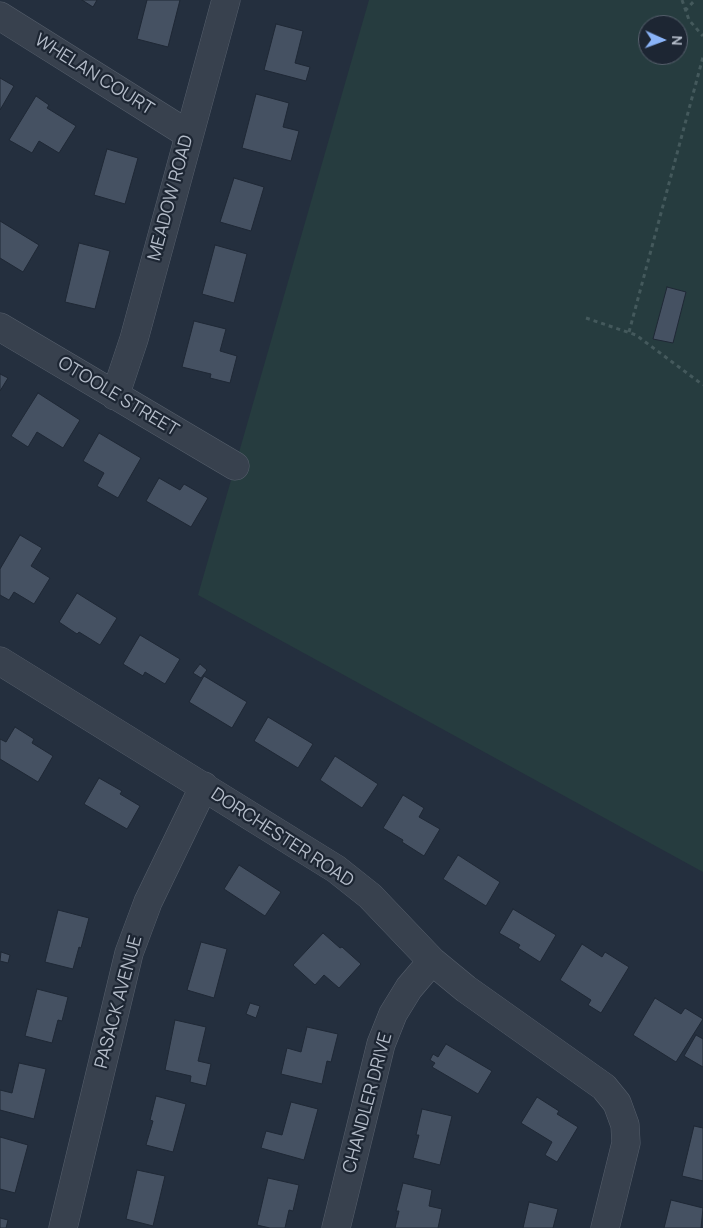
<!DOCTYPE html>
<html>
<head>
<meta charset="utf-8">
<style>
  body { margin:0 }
  #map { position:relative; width:703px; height:1228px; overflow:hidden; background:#242f3e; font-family:Manrope,sans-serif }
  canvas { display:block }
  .north { position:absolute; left:638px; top:15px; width:50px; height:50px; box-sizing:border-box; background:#1d2633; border:1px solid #59626f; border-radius:50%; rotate:92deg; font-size:14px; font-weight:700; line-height:20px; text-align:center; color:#b4bcc9 }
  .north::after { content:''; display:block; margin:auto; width:18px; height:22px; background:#8ab4f8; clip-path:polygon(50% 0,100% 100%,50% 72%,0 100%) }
</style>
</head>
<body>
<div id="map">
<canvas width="703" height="1228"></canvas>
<div class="north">N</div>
</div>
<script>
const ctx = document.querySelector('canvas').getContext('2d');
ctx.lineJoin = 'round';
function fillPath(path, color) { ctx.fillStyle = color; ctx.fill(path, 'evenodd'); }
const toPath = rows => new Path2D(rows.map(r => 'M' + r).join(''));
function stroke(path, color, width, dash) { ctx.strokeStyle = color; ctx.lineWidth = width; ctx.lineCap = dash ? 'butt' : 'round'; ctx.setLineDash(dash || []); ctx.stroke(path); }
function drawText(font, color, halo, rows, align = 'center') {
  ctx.font = font + ' Manrope,sans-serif'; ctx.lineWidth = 4.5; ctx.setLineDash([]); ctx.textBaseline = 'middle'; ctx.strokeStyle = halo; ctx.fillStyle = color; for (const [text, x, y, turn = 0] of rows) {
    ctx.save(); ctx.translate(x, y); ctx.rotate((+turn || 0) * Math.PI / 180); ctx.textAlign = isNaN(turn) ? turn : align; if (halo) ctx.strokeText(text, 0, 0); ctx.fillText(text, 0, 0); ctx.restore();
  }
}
fillPath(toPath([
  [369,0,703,0,703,872,198,595],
  [648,25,678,25,678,55,648,55]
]), '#263c3f');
const building = toPath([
  [82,0,97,0,93,7,82,0],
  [147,0,180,0,168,47,137,39,147,0],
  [276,24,303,31,295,63,310,67,306,81,264,70,276,24],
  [0,78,14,86,0,110,0,78],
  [256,94,289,103,283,127,299,131,291,161,242,148,256,94],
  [36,96,49,105,47,108,76,126,59,153,39,141,32,153,9,140,36,96],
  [107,149,138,158,125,204,94,195,107,149],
  [234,178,264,187,251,231,220,222,234,178],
  [0,221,39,245,23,272,0,258,0,221],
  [79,243,110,251,95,309,65,302,79,243],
  [215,245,247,254,234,303,202,294,215,245],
  [667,287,686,292,673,343,653,339,667,287],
  [194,321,226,329,220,351,237,356,230,383,210,378,211,374,182,367,194,321],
  [0,374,8,378,0,391,0,374],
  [38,393,80,420,63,448,37,432,28,447,11,436,38,393],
  [99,433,141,458,118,498,97,486,104,473,83,461,99,433],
  [159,478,180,490,184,484,208,498,191,527,146,501,159,478],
  [20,535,42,548,31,566,50,578,34,604,14,592,9,600,0,595,0,569,20,535],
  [77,593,117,618,100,645,79,632,77,634,59,622,77,593],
  [140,635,180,659,165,684,145,672,143,676,123,664,140,635],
  [200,664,207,670,201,678,193,673,200,664],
  [204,676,247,702,232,728,189,702,204,676],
  [268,717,313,744,298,768,254,741,268,717],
  [15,727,34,739,32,743,53,756,38,782,0,759,0,739,6,742,15,727],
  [335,756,378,784,362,808,320,780,335,756],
  [99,778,122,791,120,794,140,806,127,829,84,804,99,778],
  [403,795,424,808,419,817,440,829,424,856,402,842,403,840,383,828,403,795],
  [458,855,500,882,486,906,443,879,458,855],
  [239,865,281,892,265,916,224,889,239,865],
  [513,909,556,935,540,962,518,948,520,945,499,933,513,909],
  [58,910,89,918,81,948,79,947,73,969,45,962,58,910],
  [323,933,340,948,342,947,361,964,339,988,324,975,315,985,293,965,323,933],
  [201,942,227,949,214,998,187,990,201,942],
  [582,944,602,957,605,952,629,967,601,1013,588,1005,591,1000,560,980,582,944],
  [1,952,10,955,8,963,0,961,1,952],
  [37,989,68,997,62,1021,58,1020,52,1043,25,1036,37,989],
  [655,998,681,1014,685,1008,703,1019,676,1062,633,1035,655,998],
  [250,1003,260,1006,256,1018,246,1014,250,1003],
  [175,1020,206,1027,198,1061,211,1064,206,1086,190,1082,191,1076,165,1070,175,1020],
  [307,1027,338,1034,331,1062,327,1061,322,1084,281,1074,287,1048,301,1052,307,1027],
  [696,1035,703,1039,703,1067,684,1056,696,1035],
  [446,1044,492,1071,478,1094,432,1067,435,1063,430,1060,433,1054,438,1057,446,1044],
  [19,1063,46,1069,34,1119,0,1110,0,1090,12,1093,19,1063],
  [156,1096,186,1104,173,1152,146,1145,153,1121,150,1120,156,1096],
  [537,1097,559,1111,557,1114,578,1127,557,1162,545,1155,552,1142,521,1123,537,1097],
  [291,1102,318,1109,304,1160,261,1148,266,1131,282,1135,291,1102],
  [422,1109,452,1116,440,1165,413,1158,419,1135,416,1135,422,1109],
  [694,1126,703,1128,703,1181,682,1176,694,1126],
  [0,1137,28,1145,15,1193,0,1189,0,1137],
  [137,1170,165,1176,153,1226,126,1219,137,1170],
  [268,1178,299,1185,293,1211,289,1210,285,1228,270,1228,257,1225,268,1178],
  [403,1183,432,1190,429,1206,442,1209,438,1228,395,1228,399,1211,396,1211,403,1183],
  [671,1200,703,1208,701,1228,664,1228,671,1200],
  [529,1202,558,1209,553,1228,523,1228,529,1202],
  [0,1218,8,1220,6,1228,0,1228,0,1218]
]);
fillPath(building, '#455162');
stroke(building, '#1f2835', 1);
const minor = toPath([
  [0,16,188,134],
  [0,327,235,466],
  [115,396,134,339,226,0],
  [0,661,336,869,370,896,432,961,466,989,604,1087,617,1103,625,1125,626,1143,605,1228],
  [63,1228,129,953,148,902,204,786],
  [336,1228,381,1044,393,1014,409,988,432,961]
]);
stroke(minor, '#565f6c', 29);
stroke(toPath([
  [682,0,689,20,703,36],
  [685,11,695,0],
  [586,318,636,335,703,385],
  [629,332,703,57]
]), '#44595c', 3, [4, 4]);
stroke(minor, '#38414e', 28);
drawText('18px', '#b4bcc9', '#1d2633', [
  ["WHELAN COURT",94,75,32],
  ["MEADOW ROAD",171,198,-75],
  ["OTOOLE STREET",118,397,31],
  ["DORCHESTER ROAD",282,838,33],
  ["PASACK AVENUE",119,1002,-75],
  ["CHANDLER DRIVE",368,1103,-75]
]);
</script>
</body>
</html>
